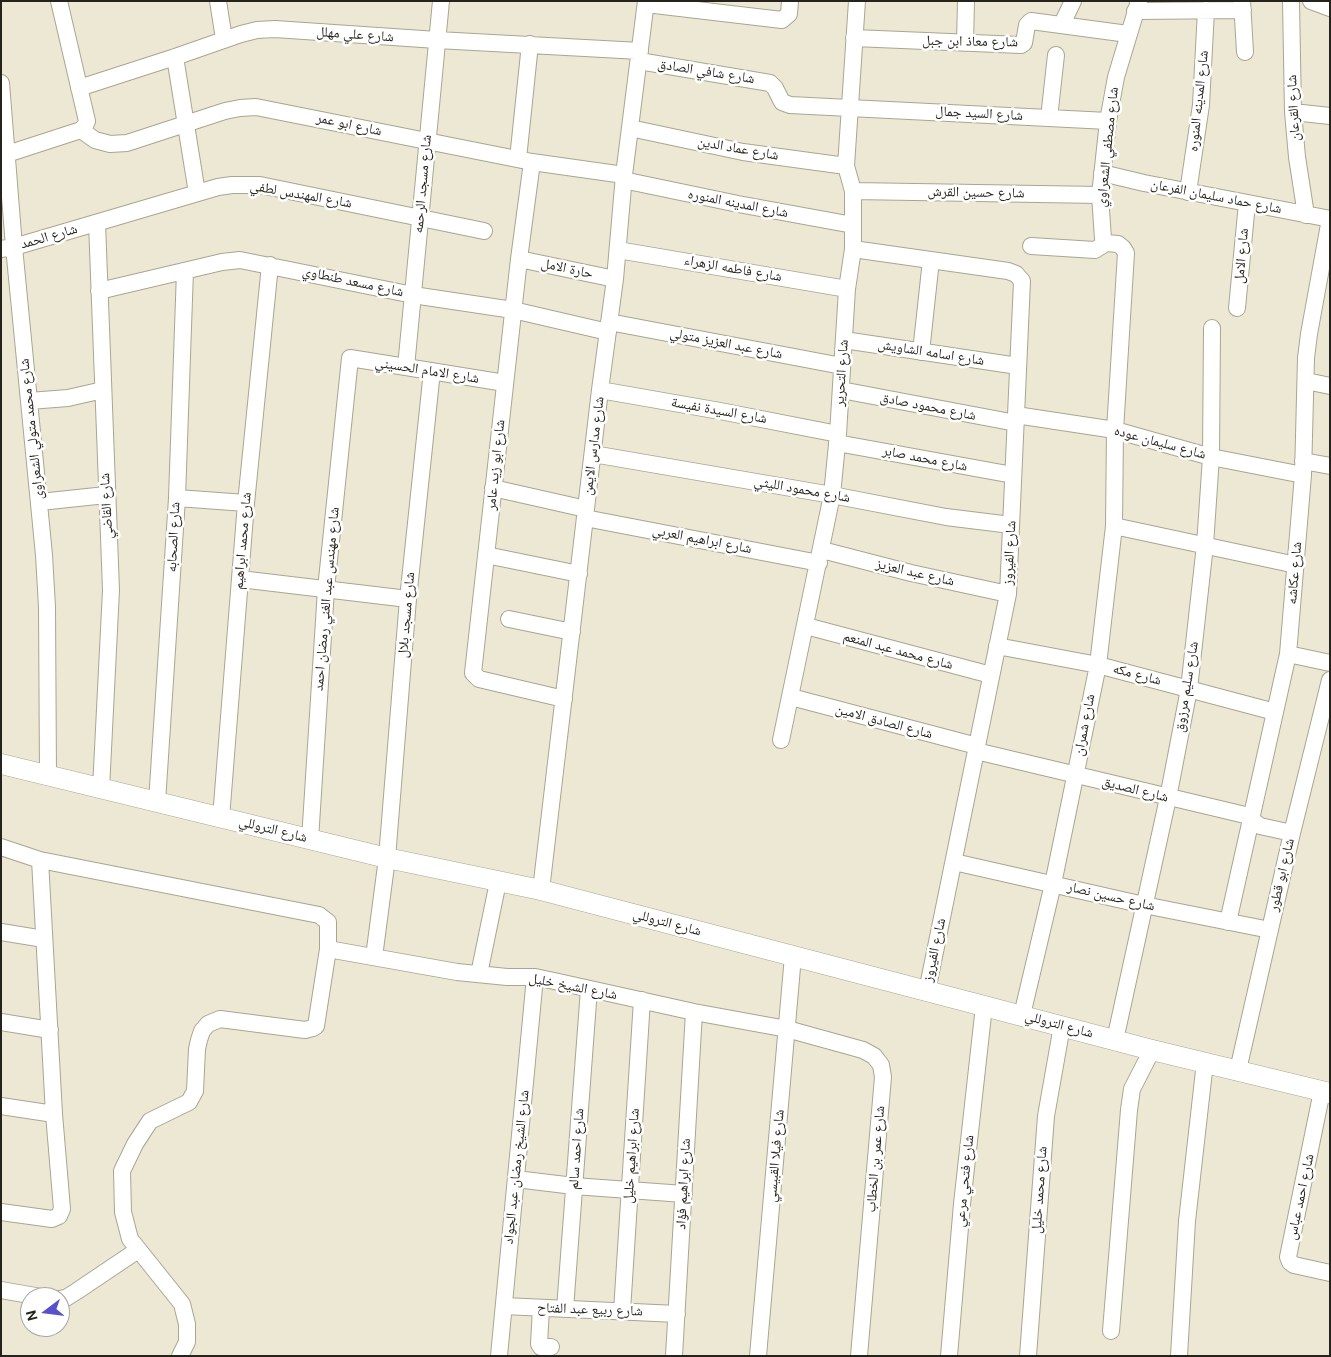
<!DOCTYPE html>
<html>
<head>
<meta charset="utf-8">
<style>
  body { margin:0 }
  #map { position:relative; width:1331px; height:1357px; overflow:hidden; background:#ede8d3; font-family:"DM Sans",sans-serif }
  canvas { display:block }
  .frame { position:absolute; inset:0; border:2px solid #25231c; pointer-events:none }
  .north { position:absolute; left:20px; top:1287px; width:50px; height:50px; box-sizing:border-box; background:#fff; border:1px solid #a8a7a4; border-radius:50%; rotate:255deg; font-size:14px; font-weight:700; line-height:20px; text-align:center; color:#25231c }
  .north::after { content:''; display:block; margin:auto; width:18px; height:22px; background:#5851c9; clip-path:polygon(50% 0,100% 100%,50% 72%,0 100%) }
</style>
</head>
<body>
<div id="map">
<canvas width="1331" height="1357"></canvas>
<div class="frame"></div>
<div class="north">N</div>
</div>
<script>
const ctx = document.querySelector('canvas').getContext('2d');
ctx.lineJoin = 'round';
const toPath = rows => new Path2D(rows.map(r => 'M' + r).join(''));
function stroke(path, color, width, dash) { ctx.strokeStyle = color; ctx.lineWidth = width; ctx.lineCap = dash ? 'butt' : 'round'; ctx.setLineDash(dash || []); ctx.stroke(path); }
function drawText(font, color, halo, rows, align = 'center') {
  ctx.font = font + ' "DM Sans","Noto Naskh Arabic",sans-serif'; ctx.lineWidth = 5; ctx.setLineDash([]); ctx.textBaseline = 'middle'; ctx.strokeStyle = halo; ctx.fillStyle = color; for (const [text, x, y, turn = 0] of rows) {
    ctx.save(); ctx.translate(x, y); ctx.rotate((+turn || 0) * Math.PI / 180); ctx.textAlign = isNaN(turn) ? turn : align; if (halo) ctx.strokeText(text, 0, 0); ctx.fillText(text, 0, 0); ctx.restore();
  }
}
const minor = toPath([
  [218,1,224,39],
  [1242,1,1245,52],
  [1291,1,1293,112,1297,157,1306,215],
  [1311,1,1330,8],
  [646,4,782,20,789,14,790,1],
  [1135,11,1243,10],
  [1062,24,1073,1],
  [854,38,1021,45,1024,43,1027,25,1031,21,1128,34],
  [965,43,966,1],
  [175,57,197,193],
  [639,61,770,83,775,88,782,102,790,105,1108,121],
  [1,83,14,247,44,555,47,607,48,776],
  [79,88,175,57,241,34,257,30,275,29,437,40,640,51],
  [1293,112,1330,116],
  [1049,118,1056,55],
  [630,128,743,152,846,166],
  [81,130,95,140,110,144,127,143,225,111,240,108,256,107,532,162,624,175],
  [7,154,81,130,85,126,87,121,59,1],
  [518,159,530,44],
  [532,162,519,259,473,673,479,679,564,699],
  [1102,173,1144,183,1330,219],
  [623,180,738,204,853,225],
  [853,191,1100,195],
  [1188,192,1201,105,1206,10],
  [97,223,111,590,101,789],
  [1031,246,1095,250,1106,243],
  [1,249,14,247,218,187,232,185,260,185,484,231],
  [853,249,1008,271,1016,274,1022,281,1008,594,927,991],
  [618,250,847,289],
  [519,259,615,279],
  [99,291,222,262,240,260,413,295,513,310,608,332],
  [1237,308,1247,203],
  [609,322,842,366],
  [844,340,1018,366],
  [921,352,931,260],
  [406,367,441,1],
  [1306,381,1330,386],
  [600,390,720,411,838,434],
  [841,390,1016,423],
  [29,401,68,398,103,390],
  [1016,415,1115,430,1211,457,1303,475],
  [837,443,1013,475],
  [593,454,832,495,946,517,1011,525],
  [1303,461,1330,466],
  [493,488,586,509],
  [177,498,246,503],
  [40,502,106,495],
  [585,518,819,563],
  [1114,526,1296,565],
  [822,550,911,573,1008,594],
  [486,555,579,574],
  [240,579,408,599],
  [509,619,572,632],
  [806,626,991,675],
  [997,646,1098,665,1275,712],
  [1288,654,1330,663],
  [791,697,977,746],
  [781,740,832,495,838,434,847,289,853,249,853,191,846,166,857,1],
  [976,751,1245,815,1260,826,1292,833],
  [157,802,177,498,185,271],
  [221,818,246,503,270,265],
  [310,840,326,589,350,358,505,383],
  [1,847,40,860,319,915,328,922,328,949,316,1026,313,1028,305,1030,220,1019,208,1024,202,1031,199,1040,197,1049,195,1091,189,1102,150,1121,135,1144,122,1171,123,1212,130,1239,182,1304,187,1324,187,1342,180,1356],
  [954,862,1144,905,1270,930],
  [541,890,600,390,615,279,624,175,646,1],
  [1228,922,1288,654,1303,475,1306,358,1309,334,1330,219],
  [1,932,44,939],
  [328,949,457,972,507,977,535,977,554,981,694,1012,787,1029,863,1050,874,1056,881,1065,883,1077,859,1356],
  [374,957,387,858,408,599,432,371],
  [479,974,498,882],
  [1022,1015,1053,884,1098,665,1114,526,1115,430,1126,253,1123,248,1118,244,1106,243,1103,239,1100,195,1108,121,1116,77,1139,1],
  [1,1022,50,1030],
  [1115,1040,1168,798,1189,689,1205,545,1211,457,1212,328],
  [1238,1070,1292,833,1330,680],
  [1322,1091,1288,1257,1290,1262,1294,1265,1330,1273],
  [1,1106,54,1114],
  [516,1179,574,1186,684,1194],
  [1,1212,52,1219,59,1216,62,1209,54,1114,40,860],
  [1,1290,41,1297],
  [60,1299,66,1298,77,1291,138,1250],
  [504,1306,677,1314],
  [541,1308,539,1344,541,1347,551,1347],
  [565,1309,589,989],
  [622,1311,642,1000],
  [1111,1331,1129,1110,1132,1089,1152,1050],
  [499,1356,535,977],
  [674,1356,694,1012],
  [758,1356,793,956],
  [949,1356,962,1204,984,1006],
  [1028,1356,1046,1116,1062,1026],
  [1179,1356,1187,1221,1205,1062]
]);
const tertiary = toPath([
  [1,764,387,858,541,890,1152,1050,1330,1093]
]);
stroke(minor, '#aaa592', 18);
stroke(tertiary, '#aaa592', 21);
stroke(minor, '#fff', 16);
stroke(tertiary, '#fff', 20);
drawText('14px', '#25231c', '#fff', [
  ["شارع علي مهلل",355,35,4],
  ["شارع معاذ ابن جبل",970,42,1],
  ["شارع شافي الصادق",706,72,9],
  ["شارع المدينه المنوره",1199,101,-84],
  ["شارع القرعان",1294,108,-93],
  ["شارع السيد جمال",979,114,3],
  ["شارع ابو عمر",349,125,12],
  ["شارع مصطفي الشعراوي",1108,147,-84],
  ["شارع عماد الدين",738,149,10],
  ["شارع مسجد الرحمه",423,184,-85],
  ["شارع حسين القرش",976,193,1],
  ["شارع المهندس لطفي",301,195,10],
  ["شارع حماد سليمان الفرعان",1216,197,11],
  ["شارع المدينه المنوره",738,204,11],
  ["شارع الحمد",49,237,-16],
  ["شارع الامل",1242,256,-85],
  ["حارة الامل",567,269,12],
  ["شارع فاطمه الزهراء",733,269,10],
  ["شارع مسعد طنطاوي",353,282,12],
  ["شارع عبد العزيز متولي",726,344,11],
  ["شارع اسامه الشاويش",931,353,9],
  ["شارع الامام الحسيني",427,371,9],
  ["شارع التحرير",842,373,-86],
  ["شارع محمود صادق",928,407,11],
  ["شارع السيدة نفيسة",719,411,10],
  ["شارع محمد متولي الشعراوى",32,429,-96],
  ["شارع سليمان عوده",1160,443,15],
  ["شارع مدارس الايمن",594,446,-83],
  ["شارع محمد صابر",925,459,11],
  ["شارع ابو زيد عامر",496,465,-84],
  ["شارع محمود الليثي",802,490,10],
  ["شارع القاضي",107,506,-93],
  ["شارع الصحابه",174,537,-87],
  ["شارع ابراهيم العربي",702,540,11],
  ["شارع محمد ابراهيم",243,541,-85],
  ["شارع الفيروز",1010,553,-87],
  ["شارع عبد العزيز",915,573,13],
  ["شارع عكاشه",1295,573,-85],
  ["شارع مهندس عبد الغني رمضان احمد",327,599,-85],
  ["شارع مسجد بلال",407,615,-85],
  ["شارع محمد عبد المنعم",898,651,15],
  ["شارع مكه",1137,675,15],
  ["شارع سليم مرزوق",1187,687,-81],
  ["شارع الصادق الامين",884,722,15],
  ["شارع شمران",1085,725,-79],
  ["شارع الصديق",1135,790,14],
  ["شارع التروللي",273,830,14],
  ["شارع ابو قطور",1282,875,-77],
  ["شارع حسين نصار",1111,897,13],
  ["شارع التروللي",667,923,15],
  ["شارع الفيروز",935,950,-78],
  ["شارع الشيخ خليل",573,987,11],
  ["شارع التروللي",1059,1025,15],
  ["شارع احمد سالم",577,1149,-86],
  ["شارع ابراهيم خليل",632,1156,-86],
  ["شارع فيلا القبيسي",776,1156,-85],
  ["شارع عمر بن الخطاب",876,1159,-85],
  ["شارع الشيخ رمضان عبد الجواد",517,1167,-84],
  ["شارع فتحي مرعي",965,1181,-84],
  ["شارع ابراهيم فؤاد",684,1184,-87],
  ["شارع محمد خليل",1040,1190,-86],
  ["شارع احمد عباس",1301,1197,-78],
  ["شارع ربيع عبد الفتاح",590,1310,2]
]);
</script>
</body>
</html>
